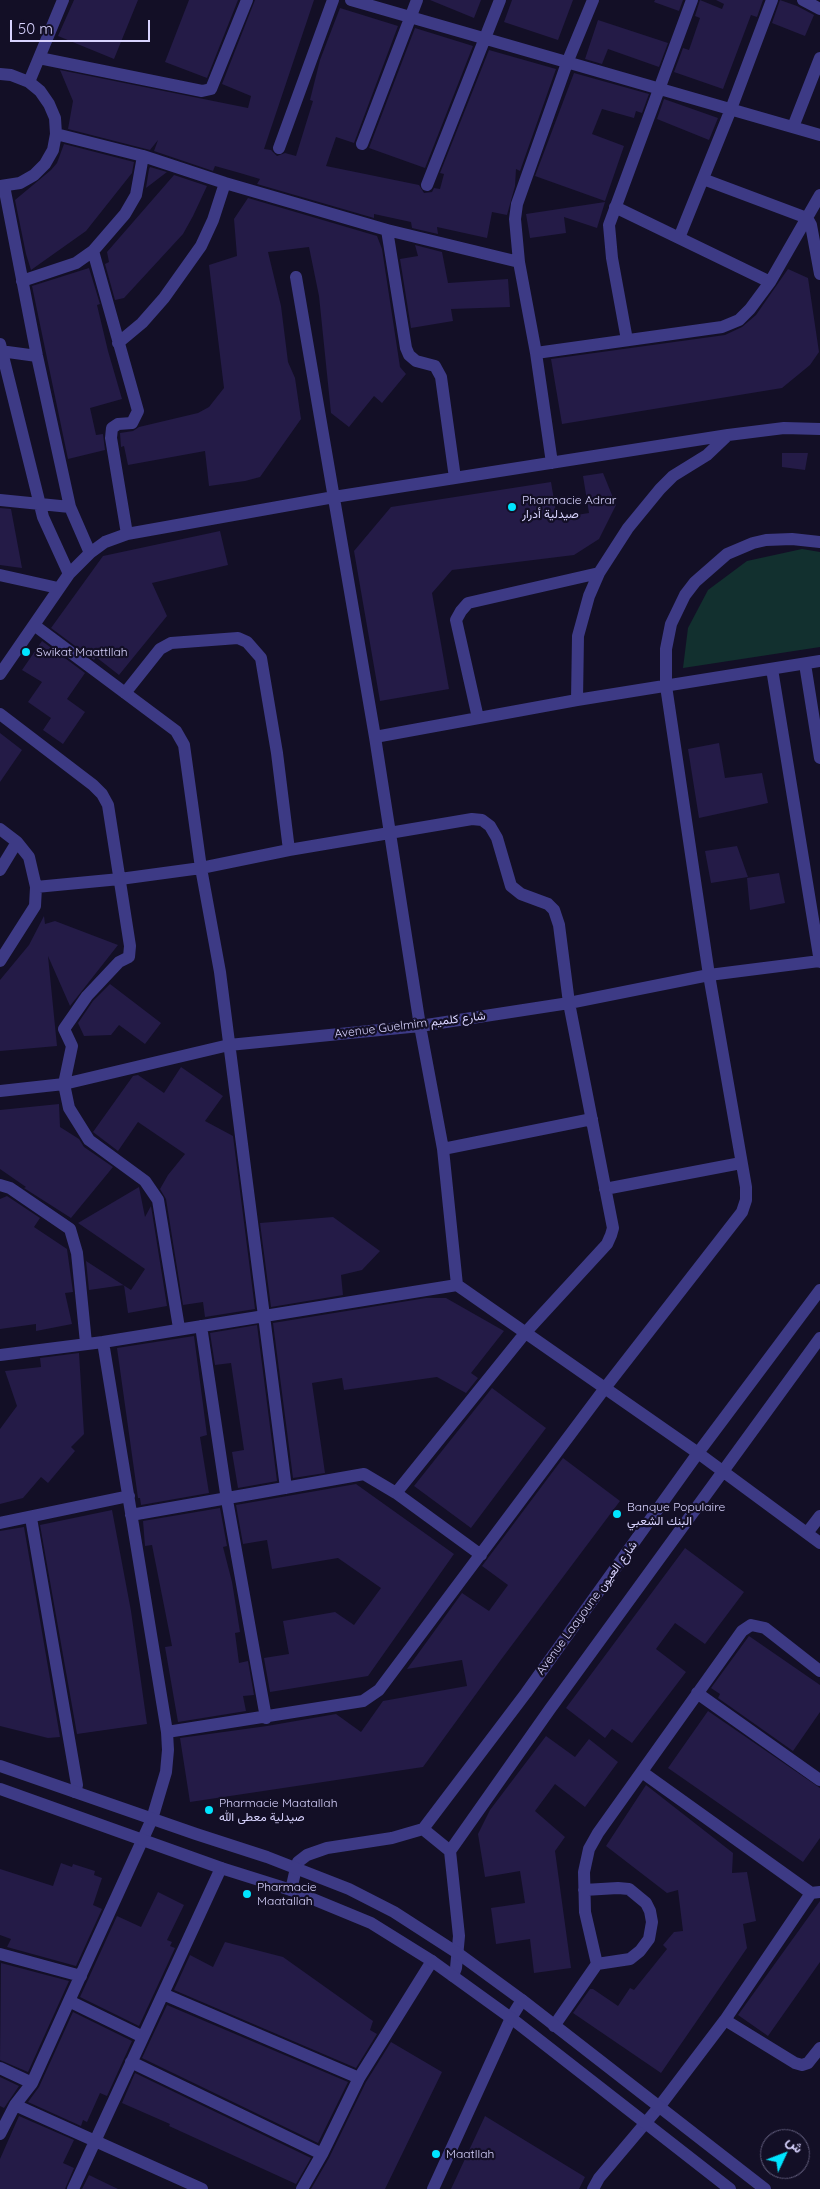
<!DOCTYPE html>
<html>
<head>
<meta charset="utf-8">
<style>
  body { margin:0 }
  #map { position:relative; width:820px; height:2189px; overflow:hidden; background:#130f26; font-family:Quicksand,Vazirmatn,sans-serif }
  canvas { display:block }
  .north { position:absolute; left:760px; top:2129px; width:50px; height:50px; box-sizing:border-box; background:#130f26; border:1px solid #625e7d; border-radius:50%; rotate:47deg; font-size:14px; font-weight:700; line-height:20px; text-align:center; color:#d9d4ff }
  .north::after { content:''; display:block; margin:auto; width:18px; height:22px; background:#00e5ff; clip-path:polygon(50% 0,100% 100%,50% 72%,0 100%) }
  .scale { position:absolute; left:10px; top:20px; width:140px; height:22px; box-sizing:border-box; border:2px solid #d9d4ff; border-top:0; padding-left:6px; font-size:15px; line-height:18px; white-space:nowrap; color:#d9d4ff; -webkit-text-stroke:4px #130f26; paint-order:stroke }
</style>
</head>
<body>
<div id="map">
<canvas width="820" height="2189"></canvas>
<div class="north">ش</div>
<div class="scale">50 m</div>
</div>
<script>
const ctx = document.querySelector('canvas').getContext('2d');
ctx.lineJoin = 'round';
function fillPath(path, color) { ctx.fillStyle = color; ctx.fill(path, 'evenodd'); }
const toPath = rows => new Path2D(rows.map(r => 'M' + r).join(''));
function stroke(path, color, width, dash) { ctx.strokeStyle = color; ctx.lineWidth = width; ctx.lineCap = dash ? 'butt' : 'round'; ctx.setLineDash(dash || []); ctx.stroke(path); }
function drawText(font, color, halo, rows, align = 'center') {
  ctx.font = font + ' Quicksand,Vazirmatn,sans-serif'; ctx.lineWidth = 4.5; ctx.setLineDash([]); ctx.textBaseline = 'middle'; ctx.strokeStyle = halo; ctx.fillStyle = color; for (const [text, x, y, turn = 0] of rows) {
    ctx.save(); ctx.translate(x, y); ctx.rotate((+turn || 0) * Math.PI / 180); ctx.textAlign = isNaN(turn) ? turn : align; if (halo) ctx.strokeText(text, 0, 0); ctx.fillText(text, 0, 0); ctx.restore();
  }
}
fillPath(toPath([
  [802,549,820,552,820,647,683,668,688,628,708,590,747,561]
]), '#12302f');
fillPath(toPath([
  [74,0,138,0,114,59,58,36],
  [189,0,238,0,207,78,165,62],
  [255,0,314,0,264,149,271,150,277,156,285,153,296,156,313,101,310,100,320,60,340,8,398,26,354,143,336,137,326,166,419,185,424,193,432,192,434,188,440,189,444,174,440,173,489,50,556,69,520,171,516,169,515,186,507,215,492,212,487,238,437,227,438,234,412,228,411,222,374,214,374,218,257,184,260,179,240,173,215,166,213,171,154,151,158,140,150,150,68,129,73,101,60,70,248,108,251,96,222,84],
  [430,0,481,0,474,18],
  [512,0,573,0,558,40,504,22],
  [655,0,683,0,679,11,654,2],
  [700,0,722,9,724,4,716,0,763,0,757,17,751,15,723,89,674,72,683,48,689,50,700,18,695,16],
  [780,0,797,6,814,15,805,36,772,23],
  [598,20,668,43,659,67,608,49,602,64,585,59],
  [415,28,473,46,425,168,369,148],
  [574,73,649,94,642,113,636,111,634,118,602,109,592,134,624,146,605,201,535,176],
  [664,99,718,118,709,140,657,119],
  [64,144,134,162,132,173,86,231,31,270,26,254,15,200,51,170,57,163],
  [150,167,167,172,146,188,149,169],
  [174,175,207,186,193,216,183,234,124,298,115,300,105,264,109,262,107,252],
  [248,198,377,236,382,249,400,367,406,374,382,403,374,396,349,427,331,413,319,296,309,247,268,252,281,306,288,362,295,378,301,419,260,477,245,481,209,486,205,451,128,465,124,446,121,447,120,433,133,431,139,427,198,413,209,407,224,388,209,265,237,256,234,219],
  [605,202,597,228,564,217,566,233,530,238,526,214],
  [415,245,442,252,448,283,508,279,510,307,451,309,453,321,411,328,400,259,418,256],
  [89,268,100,304,97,305,108,351,122,399,90,408,96,435,103,434,105,450,68,459,32,286],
  [788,269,808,278,819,352,810,365,782,388,562,424,551,359,725,335,742,327,756,315],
  [782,453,808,453,805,470,782,467],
  [603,473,616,505,599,539,574,555,452,570,432,593,449,689,380,701,354,551,391,507,551,482,557,518,589,513,583,476],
  [0,508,11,509,22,568,0,565],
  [220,531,228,565,152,583,167,616,119,675,96,657,94,660,51,628,103,556],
  [42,641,85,673,67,699,85,712,63,744,43,730,51,718,28,702,42,682,22,670],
  [0,733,22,750,0,782],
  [719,743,725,778,762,773,768,803,699,818,688,749],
  [737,846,748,877,711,883,705,851],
  [779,873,785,903,750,910,747,878],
  [44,916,45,924,55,921,118,945,70,1006,48,956,57,1046,0,1051,0,980,29,945],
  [110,984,161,1023,145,1044,119,1025,111,1035,84,1036,78,1023,93,1001],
  [181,1067,223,1096,205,1121,233,1136,255,1309,205,1317,203,1302,183,1305,166,1199,160,1189,168,1175,185,1154,138,1122,118,1151,93,1132,133,1076,138,1075,164,1093],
  [59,1104,60,1127,79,1139,84,1147,113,1167,71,1218,24,1188,26,1187,0,1169,0,1110],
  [139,1187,145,1217,151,1206,167,1306,128,1313,124,1285,89,1290,86,1261,131,1290,145,1269,78,1223],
  [7,1196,40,1218,34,1227,67,1249,73,1292,65,1293,72,1324,36,1331,36,1324,0,1329,0,1199],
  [333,1217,380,1251,362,1270,341,1275,343,1295,271,1307,260,1223],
  [426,1298,446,1298,504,1331,471,1373,478,1378,466,1393,437,1377,344,1390,342,1378,312,1383,325,1473,293,1478,273,1323],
  [257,1325,277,1481,238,1488,232,1452,244,1450,231,1363,215,1365,210,1333],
  [194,1336,207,1435,200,1437,209,1493,141,1505,140,1498,138,1498,117,1348],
  [79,1353,84,1434,71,1447,75,1451,48,1483,41,1477,23,1498,0,1504,0,1429,17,1406,5,1371,41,1367,40,1358],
  [492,1388,546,1428,471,1528,414,1486],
  [563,1458,620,1501,500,1661,423,1767,190,1802,180,1738,267,1726,336,1714,361,1732,383,1701,467,1686,462,1660,407,1669,462,1593,489,1611,508,1585,482,1566],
  [356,1484,454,1554,368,1676,270,1692,264,1658,289,1654,283,1621,335,1612,354,1625,381,1588,338,1558,272,1569,267,1540,243,1544,236,1505],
  [220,1508,227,1546,223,1547,232,1582,240,1632,235,1633,239,1663,248,1661,254,1695,243,1696,246,1711,178,1722,165,1647,172,1646,152,1545,145,1546,143,1521],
  [112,1510,131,1611,147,1724,77,1734,40,1525],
  [24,1527,60,1737,48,1738,0,1726,0,1531],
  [685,1548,744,1592,705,1644,675,1623,656,1649,686,1672,632,1743,612,1729,605,1738,566,1708],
  [749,1636,820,1685,820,1712,793,1751,718,1698,720,1694,711,1688],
  [708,1711,820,1788,820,1838,803,1862,668,1768],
  [546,1736,575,1757,589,1739,618,1762,585,1807,555,1784,535,1811,565,1837,555,1851,571,1968,534,1973,530,1939,496,1944,491,1908,525,1903,520,1871,485,1877,478,1834,490,1810],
  [646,1785,733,1853,732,1873,747,1872,756,1921,743,1924,747,1948,661,2073,573,2013,590,1989,593,1989,618,2006,630,1988,634,1990,667,1949,663,1945,674,1932,683,1931,678,1890,667,1893,606,1846],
  [61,1863,72,1867,73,1864,95,1871,94,1875,102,1878,93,1905,102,1909,76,1966,7,1947,11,1939,0,1935,0,1869,53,1886],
  [158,1892,184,1905,167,1940,172,1942,170,1946,175,1948,139,2026,80,1997,117,1916,141,1927],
  [820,1901,820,1962,768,2036,738,2015],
  [225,1942,283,1957,373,2021,370,2030,377,2034,356,2068,174,1990,190,1955,213,1967],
  [1,1963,69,1981,28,2072,0,2060],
  [167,2005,348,2082,318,2143,142,2058],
  [73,2012,132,2041,107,2096,100,2093,87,2122,83,2120,81,2126,28,2102,39,2087],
  [391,2042,442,2072,385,2189,311,2189,329,2158,366,2082],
  [135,2073,311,2158,296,2184,169,2126,170,2124,122,2103],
  [0,2077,19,2086,4,2108,0,2106],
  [19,2116,74,2140,63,2163,74,2168,65,2189,0,2189,0,2159],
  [485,2116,585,2177,579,2189,451,2189],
  [89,2175,118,2189,82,2189]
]), '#241b47');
stroke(toPath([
  [351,0,820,135],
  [803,0,820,9],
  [39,58,202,91,211,89,247,0],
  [0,74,11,75,29,82,40,91,49,104,55,118,56,134,53,150,45,164,34,175,20,183,0,186],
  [29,82,63,0],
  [793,127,820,58],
  [56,134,143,156,225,183,387,230,519,262],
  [362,144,417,0],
  [279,148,333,0],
  [703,179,807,218,811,225,820,274],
  [427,185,500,0],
  [4,186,37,356,70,507,90,553],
  [615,207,770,282],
  [387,230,406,348,409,355,416,361,435,366,441,377,455,478],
  [679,238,731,109,772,0],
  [93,251,138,411,132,423,118,424,112,428,111,438,127,534],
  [296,277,375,737,420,1026,443,1149,457,1285],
  [22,281,76,263,93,251,125,214,136,195,143,156],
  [627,340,612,258,609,225,692,0],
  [118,343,142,323,164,298,201,246,213,220,225,183],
  [0,344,43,517,69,574],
  [0,351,37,356],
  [536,353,722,327,739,320,750,309,770,282,820,195],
  [552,463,536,353,519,262,515,219,517,204,567,63,593,0],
  [0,500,70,507],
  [0,575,58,588],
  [34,625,176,731,184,745,201,868,220,972,286,1488],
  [805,664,820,758],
  [772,669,820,962],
  [0,674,69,574,90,553,105,542,127,534,334,497,728,435,784,428,820,429],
  [125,693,160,649,171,643,238,638,247,642,261,658,277,753,289,850,472,819,482,820,490,826,497,838,511,886,521,894,548,904,554,910,559,925,569,1003,613,1228,611,1235,607,1244,526,1332,396,1493],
  [577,700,578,636,589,596,599,573,628,528,660,489,673,476,707,455,728,435],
  [0,714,93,785,102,794,108,805,130,946,129,957,119,962,87,996,64,1029,72,1046,64,1084,69,1108,89,1140,145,1181,158,1200,179,1328],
  [478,718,456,620,461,611,468,603,599,573],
  [375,737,577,700,820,661],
  [0,829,17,842,0,870],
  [17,842,29,857,36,887,120,879,201,868,289,850],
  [0,961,35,906,36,887],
  [0,1091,64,1084,229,1045,420,1026,569,1003,709,975,820,961],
  [443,1149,592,1119],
  [0,1185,10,1188,70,1229,77,1253,86,1343],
  [605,1189,741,1163],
  [201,1326,227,1500,266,1718],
  [0,1355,103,1342,457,1285,698,1453,820,1543],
  [131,1515,364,1474,396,1493,481,1555],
  [31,1518,77,1785,75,1792],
  [0,1523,129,1496],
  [807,1533,820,1516],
  [697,1693,820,1780],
  [167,1732,363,1701,379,1690,605,1388,742,1212,746,1200,746,1187,709,975,666,686,666,649,671,624,685,595,695,582,727,554,753,543,766,540,792,539,820,542],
  [642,1772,811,1893,820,1892],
  [423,1829,450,1851],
  [291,1890,296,1868,298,1862,307,1855,327,1848,392,1838,423,1829,526,1693,698,1453,820,1290],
  [584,1890,618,1888,629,1889,646,1903,650,1911,652,1922,649,1939,640,1951,630,1959,597,1964],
  [0,1954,81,1976],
  [453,1976,456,1968,459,1936,450,1851,550,1709,820,1338],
  [163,1994,359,2078],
  [69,2001,143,2037],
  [725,2020,795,2063,802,2065,808,2063,820,2048],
  [554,2026,597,1964,585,1912,584,1872,589,1849,598,1833,742,1631,751,1625,765,1628,820,1671],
  [131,2062,322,2154],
  [0,2068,32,2083],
  [15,2105,202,2189],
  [0,2134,15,2105,32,2083,69,2001,152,1819,166,1772,168,1750,167,1732,103,1342],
  [73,2189,221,1868],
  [302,2189,322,2154,359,2078,432,1961],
  [433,2189,511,2018,522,2000],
  [593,2189,599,2178,659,2107,725,2020,811,1893]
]), '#3d3a85', 12);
stroke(toPath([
  [0,1766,196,1834,267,1857,349,1889,394,1912,459,1954,522,2000,765,2189],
  [0,1789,221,1868,291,1890,371,1923,432,1961,511,2018,730,2189]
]), '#3d3a85', 12);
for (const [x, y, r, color] of [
  [512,507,5,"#00e5ff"],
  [26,652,5,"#00e5ff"],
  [617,1514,5,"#00e5ff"],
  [209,1810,5,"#00e5ff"],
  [247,1894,5,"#00e5ff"],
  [436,2154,5,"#00e5ff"]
]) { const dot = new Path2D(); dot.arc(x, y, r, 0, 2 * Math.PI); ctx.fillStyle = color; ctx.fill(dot); stroke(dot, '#130f26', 2); }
drawText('12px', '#d9d4ff', '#130f26', [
  ["Pharmacie Adrar",522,500],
  ["صيدلية أدرار",522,514],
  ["Swikat Maattllah",36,652],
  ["Banque Populaire",627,1507],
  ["البنك الشعبي",627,1521],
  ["Pharmacie Maatallah",219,1803],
  ["صيدلية معطى الله",219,1817],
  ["Pharmacie",257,1887],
  ["Maatallah",257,1901],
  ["Maatllah",446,2154]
], 'left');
drawText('12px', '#d9d4ff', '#130f26', [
  ["Avenue Guelmim شارع كلميم",410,1025,-7],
  ["Avenue Laayoune شارع العيون",587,1608,-54]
]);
</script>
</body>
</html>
